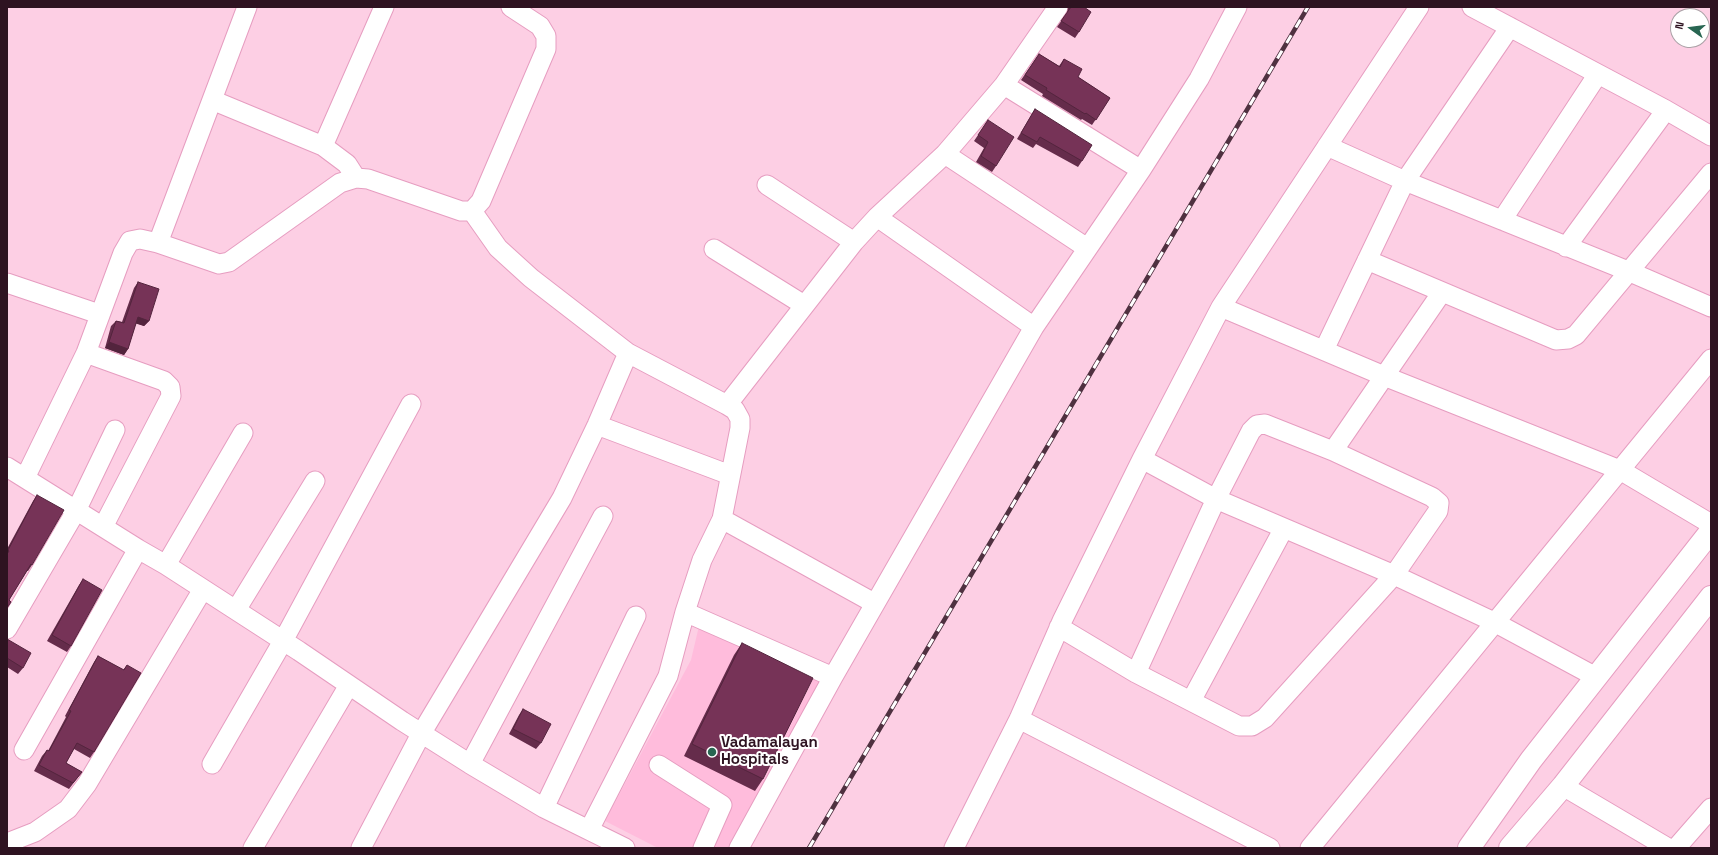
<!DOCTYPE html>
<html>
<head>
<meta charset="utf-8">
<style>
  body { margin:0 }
  #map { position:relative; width:1718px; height:855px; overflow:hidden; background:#fdcfe4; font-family:"Space Grotesk",sans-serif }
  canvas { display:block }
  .frame { position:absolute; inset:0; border:8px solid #2e1321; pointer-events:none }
  .north { position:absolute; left:1670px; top:8px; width:40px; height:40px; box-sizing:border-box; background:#fff; border:1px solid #aba1a6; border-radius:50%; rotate:284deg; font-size:11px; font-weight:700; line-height:16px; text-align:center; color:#2e1321 }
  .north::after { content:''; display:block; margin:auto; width:14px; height:18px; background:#286652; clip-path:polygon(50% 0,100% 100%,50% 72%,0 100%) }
</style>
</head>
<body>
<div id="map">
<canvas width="1718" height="855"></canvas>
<div class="frame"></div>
<div class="north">N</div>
</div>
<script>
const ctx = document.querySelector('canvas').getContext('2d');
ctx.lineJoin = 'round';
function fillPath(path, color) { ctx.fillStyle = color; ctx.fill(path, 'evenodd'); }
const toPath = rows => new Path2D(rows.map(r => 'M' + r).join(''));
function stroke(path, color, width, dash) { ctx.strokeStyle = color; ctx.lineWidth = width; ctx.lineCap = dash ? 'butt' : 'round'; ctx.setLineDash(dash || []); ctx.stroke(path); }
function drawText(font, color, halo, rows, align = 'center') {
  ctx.font = font + ' "Space Grotesk",sans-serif'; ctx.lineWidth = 4; ctx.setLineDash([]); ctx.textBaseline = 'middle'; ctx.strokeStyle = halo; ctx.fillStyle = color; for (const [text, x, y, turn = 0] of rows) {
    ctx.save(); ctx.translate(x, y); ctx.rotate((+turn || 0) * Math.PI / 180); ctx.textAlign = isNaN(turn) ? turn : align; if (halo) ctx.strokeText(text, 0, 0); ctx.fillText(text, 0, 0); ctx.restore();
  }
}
fillPath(toPath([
  [699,626,821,683,735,839,728,848,658,848,605,821,691,660]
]), '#ffbcdc');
const minor = toPath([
  [1472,7,1666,110,1711,136],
  [1004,85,1141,170],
  [212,100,323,146,347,164,356,178],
  [323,146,384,7],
  [1327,146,1405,181,1628,271,1711,307],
  [945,154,1087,248],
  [767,185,854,242],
  [472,211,498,248,531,278,628,353,727,405,735,410,740,419,740,428,722,519,702,560,685,612,668,676,589,830],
  [877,217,1034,327],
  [1502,220,1598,74],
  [158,243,247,7],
  [1566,247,1666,110],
  [714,249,804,305],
  [1367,260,1556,340,1568,339,1576,335,1711,173],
  [7,283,99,314],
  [1221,307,1384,376,1620,470,1711,524],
  [1324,350,1405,181,1510,27],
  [86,353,164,381,170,387,171,396,103,527],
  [727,405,854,242,877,217,945,154,1004,85,1058,7],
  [597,425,730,475],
  [1142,459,1216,499,1394,575,1494,622,1596,677],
  [7,467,138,549,166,565,299,651,402,721,470,764,544,808,625,848],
  [25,478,86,353,123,253,130,241,140,239,158,243,219,264,229,262,340,183,356,178,368,179,461,211,472,211,481,201,546,49,546,36,540,26,511,7],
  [722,519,874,603],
  [166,565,243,433],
  [236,610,315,481],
  [685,612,833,677],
  [1059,627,1136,673,1239,726,1252,726,1265,718,1394,575,1438,511,1439,503,1432,497,1333,451,1442,292],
  [7,629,76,511,115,430],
  [1136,673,1216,499,1251,431,1257,425,1265,424,1333,451],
  [1191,701,1284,528],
  [1019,719,1270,848],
  [24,750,138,549],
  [212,764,283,641,411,404],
  [470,764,603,516],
  [659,765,722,805,703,848],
  [1563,786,1668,848],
  [544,808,636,616],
  [7,843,35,832,68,809,87,784,203,589],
  [253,848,349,685],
  [361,848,421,734,562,498,597,425,628,353],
  [739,848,833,677,1034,327,1141,170,1199,79,1237,7],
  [954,848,1019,719,1062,621,1142,459,1221,307,1419,7],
  [1310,848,1711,359],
  [1676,848,1711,808]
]);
const major = toPath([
  [1469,848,1531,760,1711,531],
  [1510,848,1563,786,1711,597]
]);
stroke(minor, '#e69dc0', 21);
stroke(major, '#e69dc0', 24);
stroke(minor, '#fff', 19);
stroke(major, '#fff', 22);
const rail = toPath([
  [809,848,1308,7]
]);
stroke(rail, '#4f3140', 4.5);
stroke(rail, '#fff', 3, [9]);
fillPath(toPath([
  [1068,7,1084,7,1079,32,1075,38,1057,27,1067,13],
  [1039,54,1059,66,1064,59,1078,77,1110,98,1092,125,1082,119,1081,120,1042,96,1043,94,1021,80],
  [1035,109,1082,161,1078,167,1036,144,1033,148,1017,139],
  [988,120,996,166,992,172,976,162,984,148,974,141],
  [138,282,149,321,144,326,136,323,128,349,124,355,105,348,111,326,116,321,122,322,134,288],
  [37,495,32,565,28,571,27,571,9,600,7,608,7,549,33,501],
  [83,579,71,646,67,652,47,641,79,585],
  [7,639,23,668,18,674,7,667],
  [742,643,763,779,755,791,684,756,734,655],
  [98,656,123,670,127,665,94,752,90,758,74,749,66,763,82,772,69,789,34,771,42,756,47,750,48,751,66,717,65,716,94,662],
  [523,709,541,743,536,749,509,734,519,715]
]), '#652c4b');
fillPath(toPath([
  [138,317,149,321,144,326,134,323],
  [109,342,128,349,124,355,105,348]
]), '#53243d');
const building = toPath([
  [1071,7,1084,7,1091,12,1079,32,1061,21,1071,7],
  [1039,54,1060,67,1064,59,1082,69,1078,77,1110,98,1096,120,1086,113,1085,114,1046,90,1047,88,1025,75,1039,54],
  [1035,109,1092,145,1082,161,1040,137,1037,142,1021,133,1035,109],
  [988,120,1014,137,996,166,981,156,988,142,978,135,988,120],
  [138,282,159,289,149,321,138,317,128,349,109,342,116,321,124,323,138,282],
  [37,495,64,510,32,565,31,564,9,600,11,602,7,608,7,554,9,551,8,550,37,495],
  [83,579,102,590,71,646,52,635,83,579],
  [7,639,31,653,23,668,7,658,7,639],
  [742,643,813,678,763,779,692,744,742,643],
  [98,656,124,670,127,665,141,673,94,752,77,743,66,763,82,772,73,783,39,765,47,750,49,751,71,711,69,710,98,656],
  [523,709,551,724,541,743,513,729,523,709]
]);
fillPath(building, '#763357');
stroke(building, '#53243d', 1);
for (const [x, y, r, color] of [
  [712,752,5,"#286652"]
]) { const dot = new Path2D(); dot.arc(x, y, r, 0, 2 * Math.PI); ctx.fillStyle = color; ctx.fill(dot); stroke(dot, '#fff', 1.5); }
drawText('bold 15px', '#2e1321', '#fff', [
  ["Vadamalayan",721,743],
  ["Hospitals",721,760]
], 'left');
</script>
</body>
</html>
